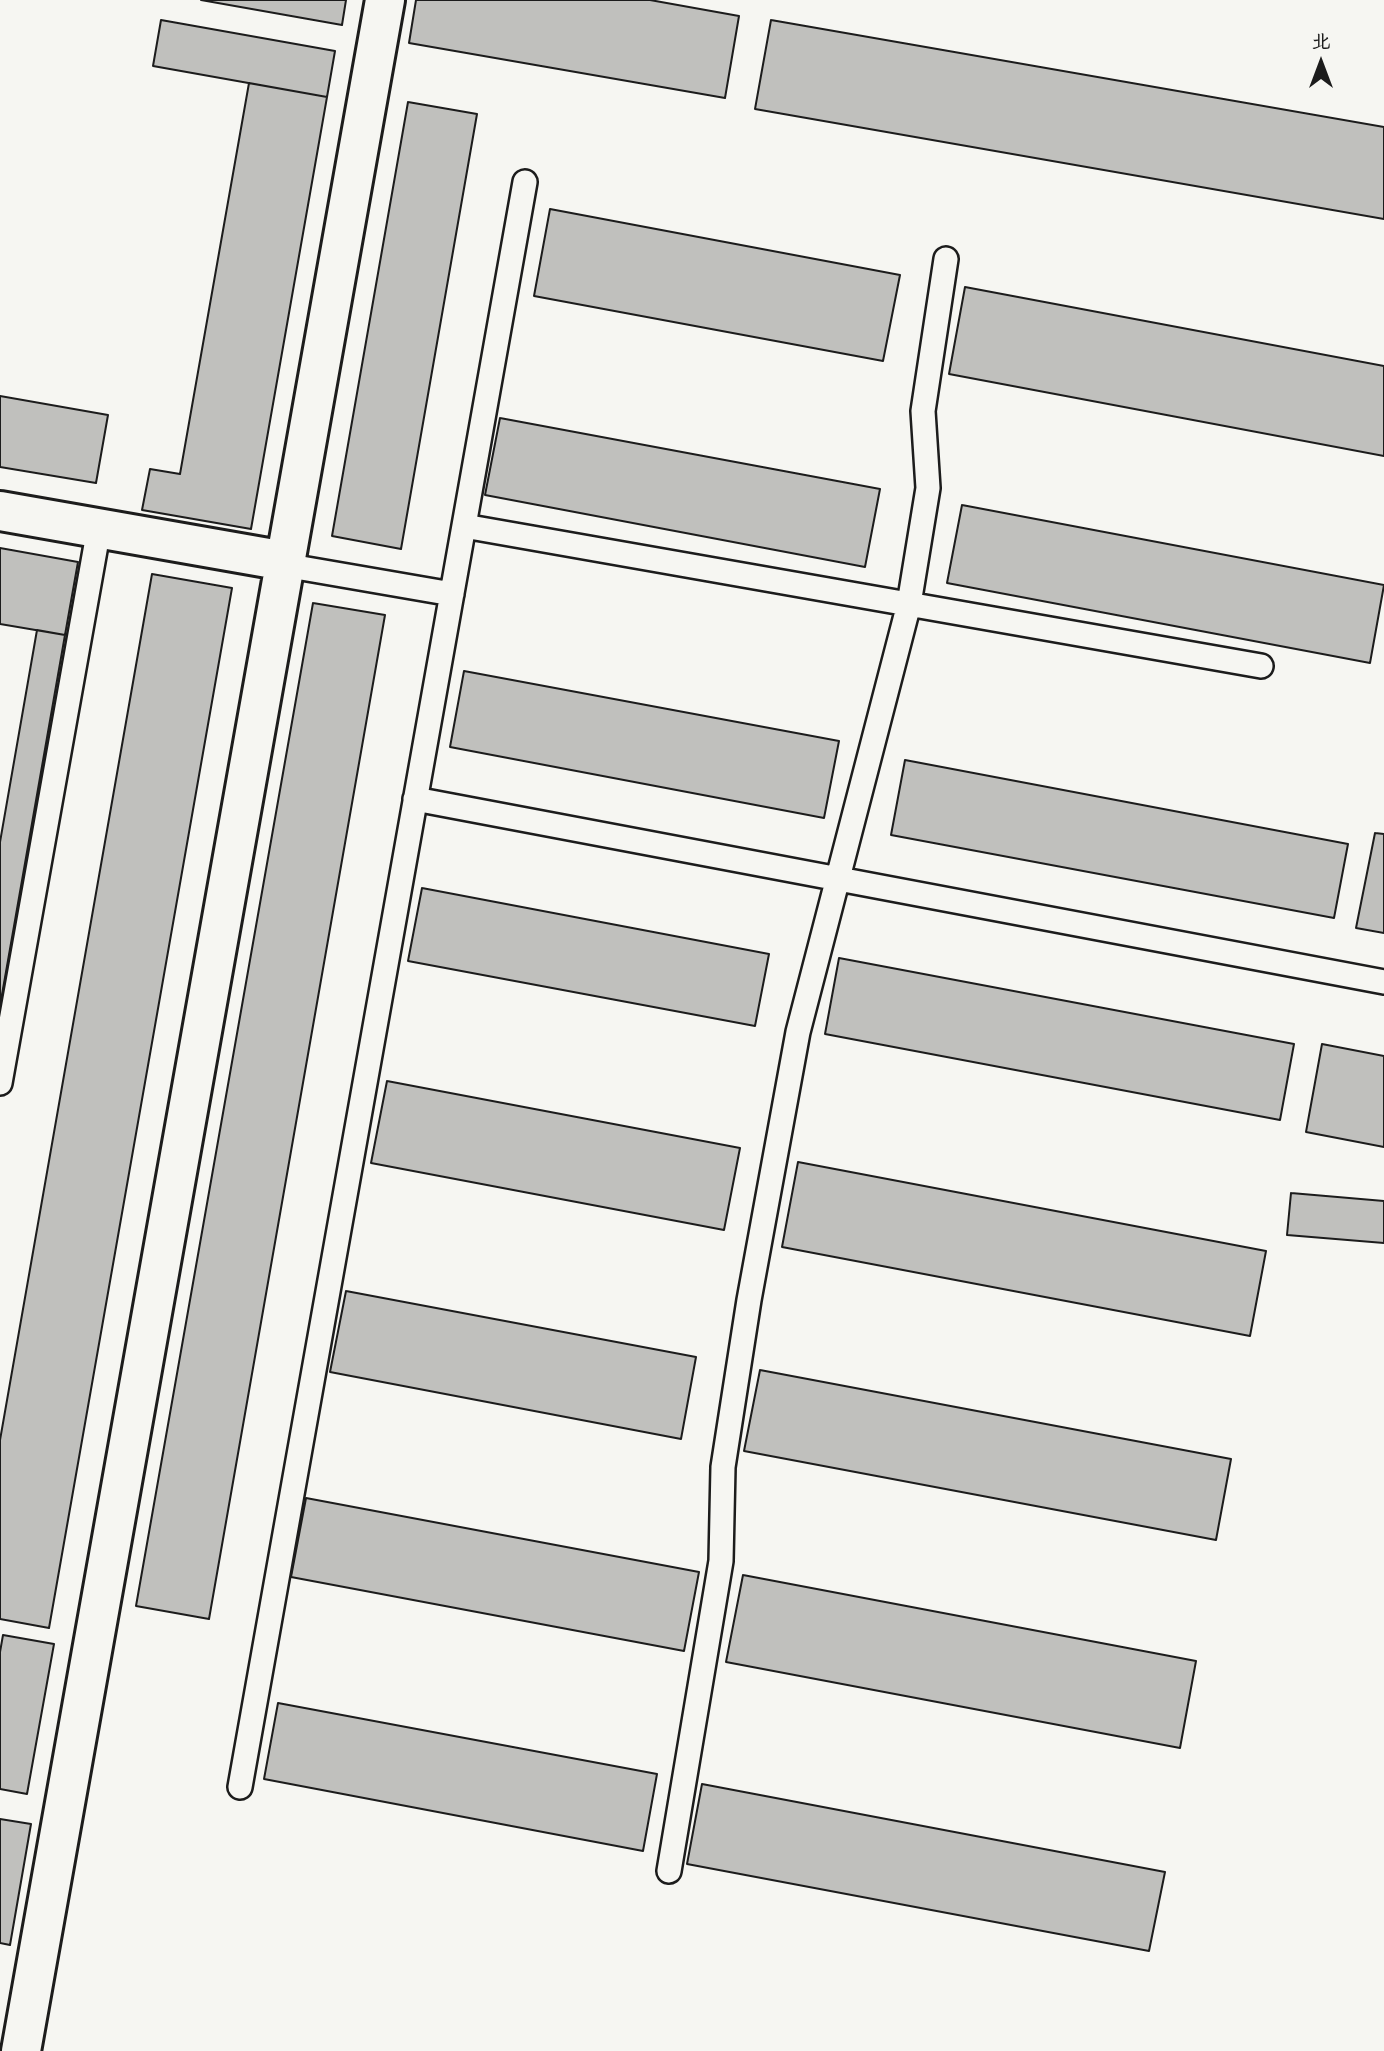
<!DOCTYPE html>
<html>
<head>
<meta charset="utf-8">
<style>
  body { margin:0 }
  #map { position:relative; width:1384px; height:2051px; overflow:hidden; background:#f6f6f2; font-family:"Comic Neue","LXGW WenKai TC",sans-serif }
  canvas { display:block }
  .north { position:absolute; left:1286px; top:28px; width:70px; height:70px; -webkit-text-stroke:5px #f6f6f2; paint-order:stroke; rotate:0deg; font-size:19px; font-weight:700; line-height:28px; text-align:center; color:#1c1c1c }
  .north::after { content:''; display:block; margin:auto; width:24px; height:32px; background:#1c1c1c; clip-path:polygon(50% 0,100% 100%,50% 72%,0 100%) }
</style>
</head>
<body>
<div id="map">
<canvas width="1384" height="2051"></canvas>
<div class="north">北</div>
</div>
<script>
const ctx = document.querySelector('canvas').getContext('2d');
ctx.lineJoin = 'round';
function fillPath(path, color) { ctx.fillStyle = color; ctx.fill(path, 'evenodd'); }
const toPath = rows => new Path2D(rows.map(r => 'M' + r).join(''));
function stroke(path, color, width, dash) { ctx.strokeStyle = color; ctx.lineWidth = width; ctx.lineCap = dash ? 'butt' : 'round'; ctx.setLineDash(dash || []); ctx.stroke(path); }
const building = toPath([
  [201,0,346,0,342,25,201,0],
  [416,0,650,0,739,16,725,98,409,43,416,0],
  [161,20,335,51,327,97,153,66,161,20],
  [771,20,1384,127,1384,219,755,109,771,20],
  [249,83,327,97,251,529,142,510,150,469,180,474,249,83],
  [408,102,477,114,401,549,332,536,408,102],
  [550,209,900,275,883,361,534,296,550,209],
  [965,287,1384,366,1384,456,949,374,965,287],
  [0,396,108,415,96,483,0,467,0,396],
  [500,418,880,489,865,567,485,495,500,418],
  [962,505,1384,585,1370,663,947,583,962,505],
  [0,548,78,562,65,635,0,624,0,548],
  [152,574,232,588,49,1628,0,1619,0,1440,152,574],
  [313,603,385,615,209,1619,136,1606,313,603],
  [37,630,65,635,0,1006,0,842,37,630],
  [464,671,839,741,824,818,450,747,464,671],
  [905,760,1348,844,1334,918,891,835,905,760],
  [1375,833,1384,834,1384,933,1356,928,1375,833],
  [422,888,769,954,755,1026,408,961,422,888],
  [839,958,1294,1044,1280,1120,825,1034,839,958],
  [1322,1044,1384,1056,1384,1147,1306,1132,1322,1044],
  [387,1081,740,1148,724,1230,371,1163,387,1081],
  [798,1162,1266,1251,1250,1336,782,1247,798,1162],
  [1291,1193,1384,1201,1384,1243,1287,1235,1291,1193],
  [346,1291,696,1357,681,1439,330,1372,346,1291],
  [760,1370,1231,1459,1216,1540,744,1451,760,1370],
  [306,1498,699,1572,684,1651,291,1577,306,1498],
  [743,1575,1196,1661,1180,1748,726,1662,743,1575],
  [3,1635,54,1644,27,1794,0,1789,0,1652,3,1635],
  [278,1703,657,1774,643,1851,264,1779,278,1703],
  [702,1784,1165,1872,1149,1951,687,1864,702,1784],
  [0,1819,31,1824,10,1945,0,1943,0,1819]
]);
fillPath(building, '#c0c0bd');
stroke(building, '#1c1c1c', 2);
const lane = toPath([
  [464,526,1261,666],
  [284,565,452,594],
  [415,799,1384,982],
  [0,1083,99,528],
  [240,1787,525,182],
  [669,1871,721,1561,723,1467,749,1300,798,1032,909,604,928,488,923,411,946,259]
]);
const street = toPath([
  [0,511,285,561],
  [21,2051,385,0]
]);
stroke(lane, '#1c1c1c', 28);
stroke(street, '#1c1c1c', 44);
stroke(lane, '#f6f6f2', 23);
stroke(street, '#f6f6f2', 38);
</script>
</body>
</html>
